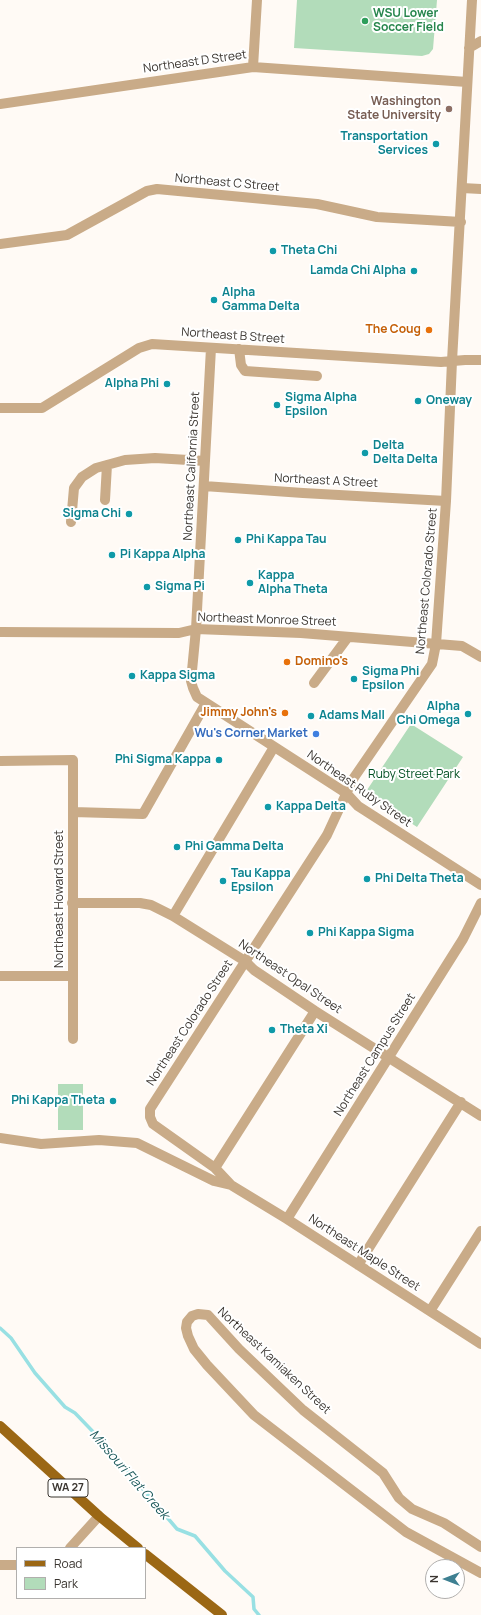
<!DOCTYPE html>
<html>
<head>
<meta charset="utf-8">
<style>
  body { margin:0 }
  #map { position:relative; width:481px; height:1615px; overflow:hidden; background:#fffaf5; font-family:Manrope,sans-serif }
  canvas { display:block }
  .legend { position:absolute; left:16px; top:1547px; width:130px; height:52px; box-sizing:border-box; background:#fff; border:1px solid #b1afad; margin:0; padding:5px 7px; list-style:none; font-size:12px; color:#3b3631 }
  .legend li { display:flex; align-items:center; gap:8px; height:20px }
  .legend b { width:20px; border:1px solid #b1afad }
  .north { position:absolute; left:425px; top:1559px; width:40px; height:40px; box-sizing:border-box; background:#fff; border:1px solid #b1afad; border-radius:50%; rotate:270deg; font-size:11px; font-weight:700; line-height:16px; text-align:center; color:#3b3631 }
  .north::after { content:''; display:block; margin:auto; width:14px; height:18px; background:#3e8092; clip-path:polygon(50% 0,100% 100%,50% 72%,0 100%) }
</style>
</head>
<body>
<div id="map">
<canvas width="481" height="1615"></canvas>
<ul class="legend">
<li><b style="height:5px;background:#9b6714"></b>Road</li>
<li><b style="height:11px;background:#b2dcba"></b>Park</li>
</ul>
<div class="north">N</div>
</div>
<script>
const ctx = document.querySelector('canvas').getContext('2d');
ctx.lineJoin = 'round';
function fillPath(path, color) { ctx.fillStyle = color; ctx.fill(path, 'evenodd'); }
const toPath = rows => new Path2D(rows.map(r => 'M' + r).join(''));
function stroke(path, color, width, dash) { ctx.strokeStyle = color; ctx.lineWidth = width; ctx.lineCap = dash ? 'butt' : 'round'; ctx.setLineDash(dash || []); ctx.stroke(path); }
function drawText(font, color, halo, rows, align = 'center') {
  ctx.font = font + ' Manrope,sans-serif'; ctx.lineWidth = 4; ctx.setLineDash([]); ctx.textBaseline = 'middle'; ctx.strokeStyle = halo; ctx.fillStyle = color; for (const [text, x, y, turn = 0] of rows) {
    ctx.save(); ctx.translate(x, y); ctx.rotate((+turn || 0) * Math.PI / 180); ctx.textAlign = isNaN(turn) ? turn : align; if (halo) ctx.strokeText(text, 0, 0); ctx.fillText(text, 0, 0); ctx.restore();
  }
}
fillPath(toPath([
  [297,0,437,0,433,49,429,54,422,56,294,48],
  [411,724,463,757,417,827,365,793],
  [58,1084,83,1084,83,1130,58,1130]
]), '#b2dcba');
stroke(toPath([
  [0,1328,11,1338,35,1373,65,1407,75,1413,101,1440,177,1529,195,1536,225,1571,253,1597,254,1609,259,1615]
]), '#98e0e3', 3.5);
stroke(toPath([
  [472,0,452,361,446,501,436,644,432,664,353,779,327,835,157,1098,150,1109,150,1117,153,1124,215,1168,231,1185,287,1219,481,1344],
  [469,48,481,41],
  [253,67,257,0],
  [0,104,253,67,467,82],
  [462,188,481,189],
  [0,244,67,235,147,191,157,189,317,204,377,217,461,222],
  [211,348,196,629,191,681,193,688,197,697,346,793,358,806,481,885],
  [239,349,241,365,245,371,317,376],
  [0,408,42,408,139,348,152,344,441,362,465,360,481,360],
  [204,486,303,493,446,501],
  [105,500,107,465],
  [71,522,74,488,82,477,96,468,125,460,155,458,205,461],
  [0,632,179,633,196,629,301,633,462,646,481,657],
  [314,683,348,637],
  [0,761,73,760,73,1039],
  [73,812,143,814,206,703],
  [72,903,140,903,151,905,173,916,245,961,254,970,315,1011,481,1116],
  [173,916,274,747],
  [0,976,73,976],
  [0,1138,41,1144,99,1140,137,1143,214,1181,231,1185],
  [215,1168,315,1011],
  [287,1219,463,939,481,903],
  [358,1265,461,1102],
  [430,1311,481,1231],
  [481,1547,444,1523,412,1509,399,1498,383,1473,303,1410,239,1349,208,1315,198,1314,192,1316,187,1322,186,1328,188,1336,194,1349,207,1365,254,1415,406,1532,481,1573],
  [70,1548,99,1516],
  [0,1565,17,1565]
]), '#c9ab88', 10);
stroke(toPath([
  [0,1426,99,1516,138,1548],
  [145,1554,222,1615]
]), '#9b6714', 10);
for (const [x, y, r, color] of [
  [365,21,4,"#2e9e5b"],
  [449,109,4,"#8d6e63"],
  [436,144,4,"#0f9aa8"],
  [273,251,4,"#0f9aa8"],
  [414,271,4,"#0f9aa8"],
  [214,300,4,"#0f9aa8"],
  [429,330,4,"#e8710a"],
  [167,384,4,"#0f9aa8"],
  [418,401,4,"#0f9aa8"],
  [277,405,4,"#0f9aa8"],
  [365,453,4,"#0f9aa8"],
  [129,514,4,"#0f9aa8"],
  [238,540,4,"#0f9aa8"],
  [112,555,4,"#0f9aa8"],
  [250,583,4,"#0f9aa8"],
  [147,587,4,"#0f9aa8"],
  [287,662,4,"#e8710a"],
  [132,676,4,"#0f9aa8"],
  [354,679,4,"#0f9aa8"],
  [285,713,4,"#e8710a"],
  [468,714,4,"#0f9aa8"],
  [311,716,4,"#0f9aa8"],
  [316,734,4,"#3f7fe0"],
  [219,760,4,"#0f9aa8"],
  [268,807,4,"#0f9aa8"],
  [177,847,4,"#0f9aa8"],
  [367,879,4,"#0f9aa8"],
  [223,881,4,"#0f9aa8"],
  [310,933,4,"#0f9aa8"],
  [272,1030,4,"#0f9aa8"],
  [113,1101,4,"#0f9aa8"]
]) { const dot = new Path2D(); dot.arc(x, y, r, 0, 2 * Math.PI); ctx.fillStyle = color; ctx.fill(dot); stroke(dot, '#fff', 1.5); }
for (const [x, y, w] of [
  [68,1488,40]
]) { const box = new Path2D(); box.roundRect(x - w / 2, y - 9, w, 18, 3); ctx.fillStyle = '#fff'; ctx.fill(box); stroke(box, '#3b3631', 1); }
drawText('bold 11px', '#3b3631', null, [
  ["WA 27",68,1488]
]);
drawText('bold 12px', '#27864d', '#fff', [
  ["WSU Lower",373,14],
  ["Soccer Field",373,28]
], 'left');
drawText('12px', '#3b3631', '#fff', [
  ["Northeast D Street",195,62,-8],
  ["Northeast C Street",227,183,5],
  ["Northeast B Street",233,336,4],
  ["Northeast California Street",192,466,-87],
  ["Northeast A Street",326,481,3],
  ["Northeast Colorado Street",427,581,-85],
  ["Northeast Monroe Street",267,620,2],
  ["Northeast Ruby Street",359,789,35],
  ["Northeast Howard Street",60,899,-90],
  ["Northeast Opal Street",290,977,34],
  ["Northeast Colorado Street",190,1023,-57],
  ["Northeast Campus Street",375,1055,-58],
  ["Northeast Maple Street",364,1253,33],
  ["Northeast Kamiaken Street",274,1361,43]
]);
drawText('bold 12px', '#785e54', '#fff', [
  ["Washington",441,102],
  ["State University",441,116]
], 'right');
drawText('bold 12px', '#0d838f', '#fff', [
  ["Transportation",428,137,"right"],
  ["Services",428,151,"right"],
  ["Theta Chi",281,251],
  ["Lamda Chi Alpha",406,271,"right"],
  ["Alpha",222,293],
  ["Gamma Delta",222,307],
  ["Alpha Phi",159,384,"right"],
  ["Sigma Alpha",285,398],
  ["Epsilon",285,412],
  ["Oneway",426,401],
  ["Delta",373,446],
  ["Delta Delta",373,460],
  ["Sigma Chi",121,514,"right"],
  ["Phi Kappa Tau",246,540],
  ["Pi Kappa Alpha",120,555],
  ["Kappa",258,576],
  ["Alpha Theta",258,590],
  ["Sigma Pi",155,587],
  ["Sigma Phi",362,672],
  ["Epsilon",362,686],
  ["Kappa Sigma",140,676],
  ["Alpha",460,707,"right"],
  ["Chi Omega",460,721,"right"],
  ["Adams Mall",319,716],
  ["Phi Sigma Kappa",211,760,"right"],
  ["Kappa Delta",276,807],
  ["Phi Gamma Delta",185,847],
  ["Tau Kappa",231,874],
  ["Epsilon",231,888],
  ["Phi Delta Theta",375,879],
  ["Phi Kappa Sigma",318,933],
  ["Theta Xi",280,1030],
  ["Phi Kappa Theta",105,1101,"right"]
], 'left');
drawText('bold 12px', '#c56008', '#fff', [
  ["The Coug",421,330],
  ["Domino's",295,662,"left"],
  ["Jimmy John's",277,713]
], 'right');
drawText('bold 12px', '#366cbe', '#fff', [
  ["Wu's Corner Market",308,734]
], 'right');
drawText('12px', '#004f22', '#fff', [
  ["Ruby Street Park",414,775]
]);
drawText('italic 13px', '#1d5a5c', '#fff', [
  ["Missouri Flat Creek",129,1475,49]
]);
</script>
</body>
</html>
